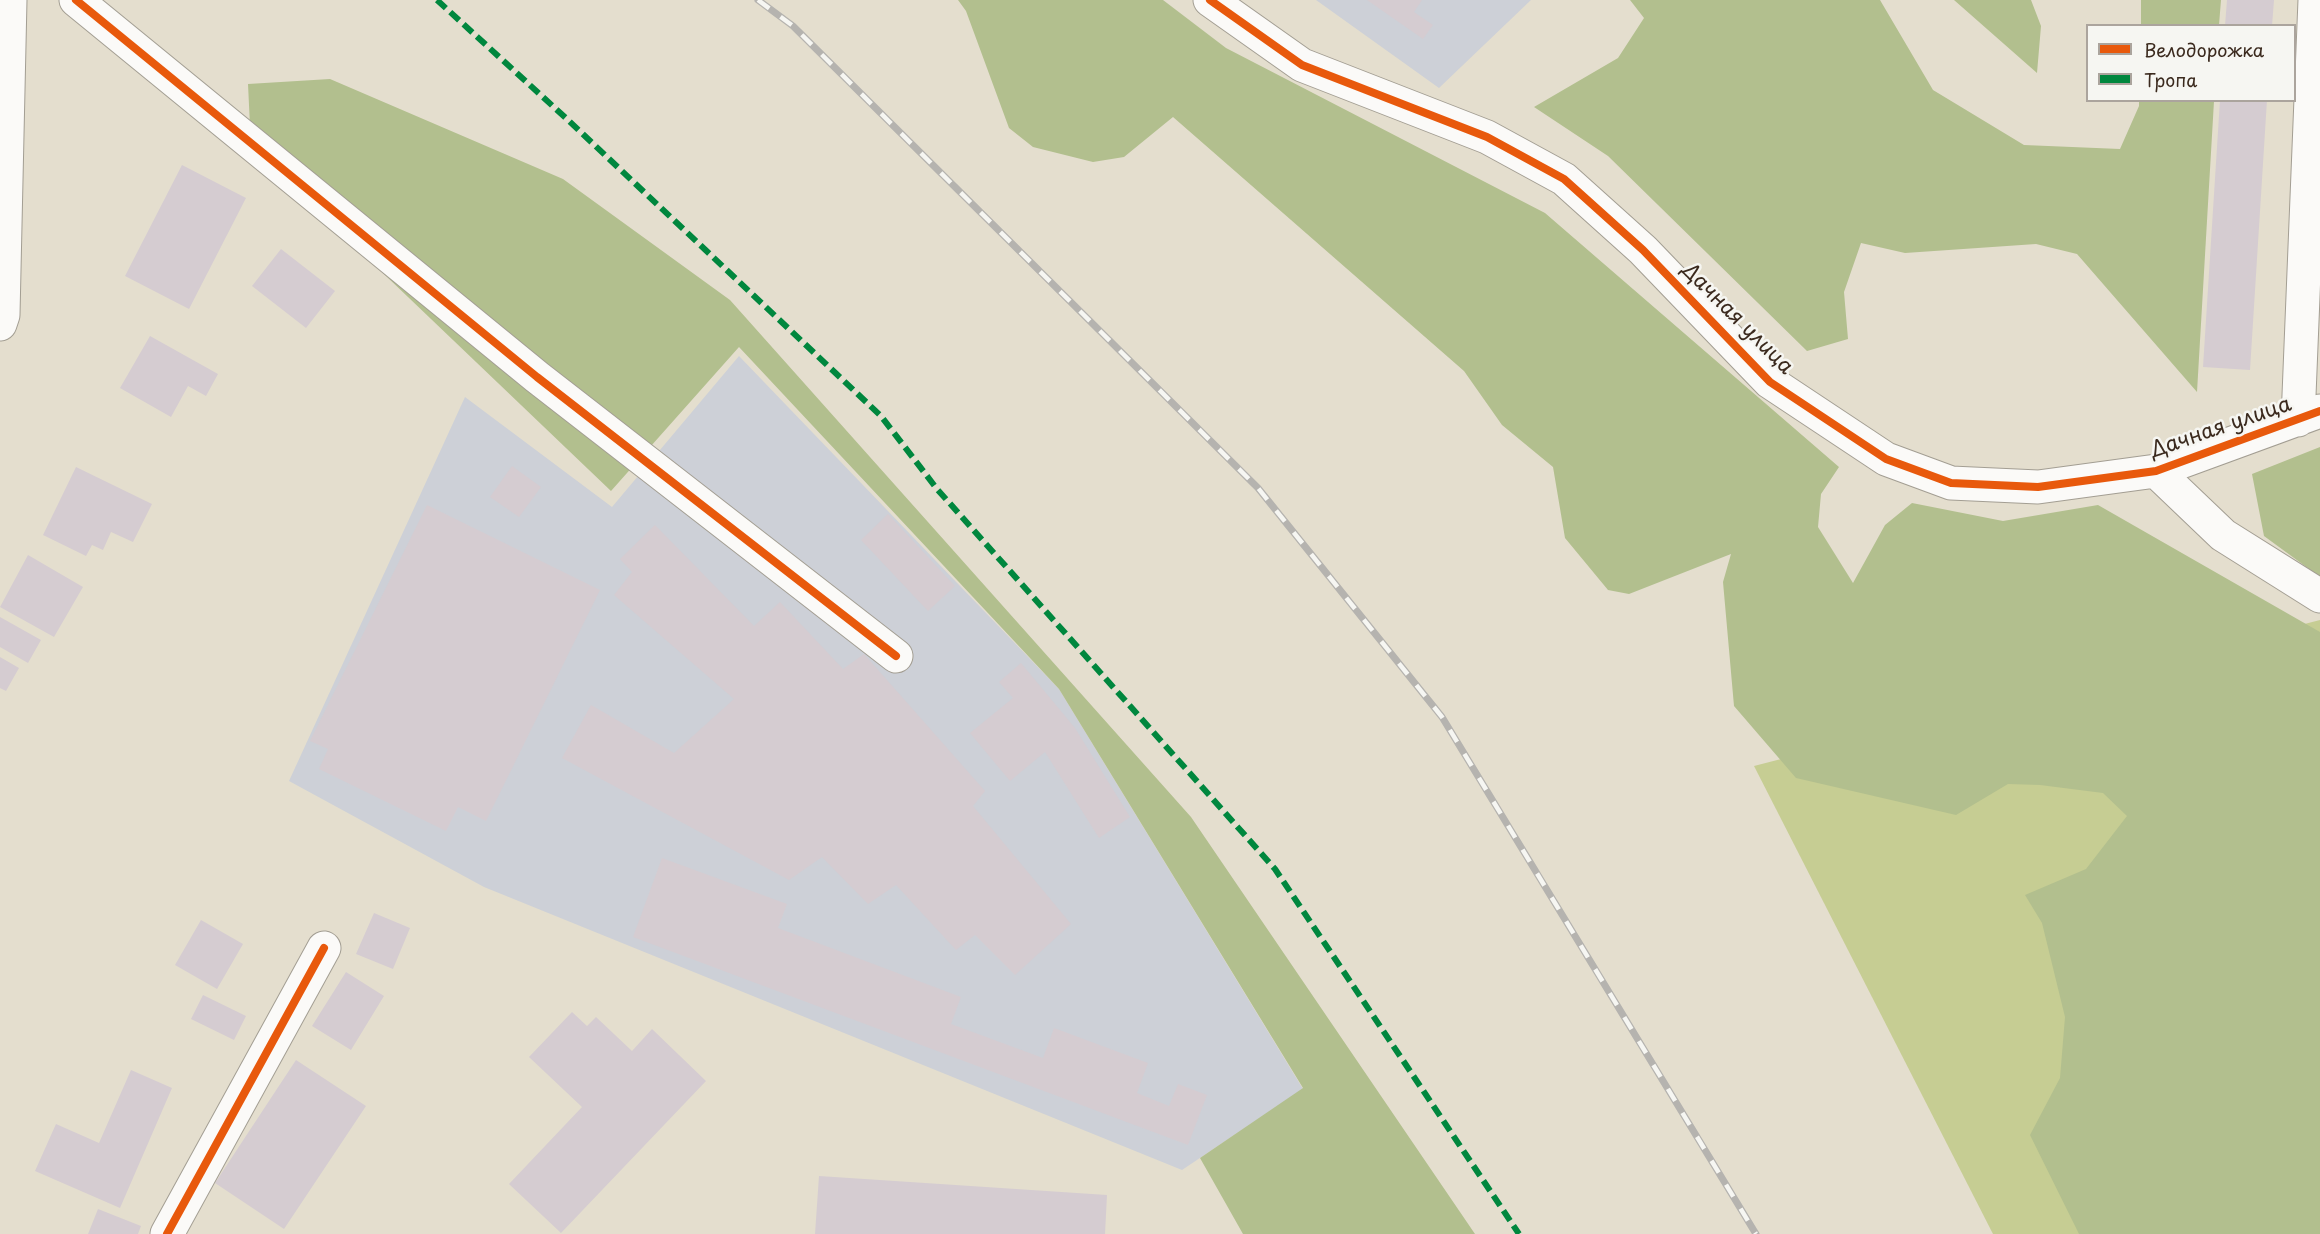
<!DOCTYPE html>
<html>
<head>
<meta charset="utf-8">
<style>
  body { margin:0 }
  #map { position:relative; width:2320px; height:1234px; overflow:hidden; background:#e4dece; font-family:"Playpen Sans",sans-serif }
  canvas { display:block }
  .legend { position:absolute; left:2086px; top:24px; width:210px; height:78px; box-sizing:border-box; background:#f6f6f2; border:2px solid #aba49d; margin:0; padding:8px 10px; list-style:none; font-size:18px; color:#3b2a1e }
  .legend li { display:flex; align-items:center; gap:12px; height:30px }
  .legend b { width:30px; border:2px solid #aba49d }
</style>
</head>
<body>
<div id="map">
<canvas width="2320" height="1234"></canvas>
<ul class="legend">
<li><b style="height:8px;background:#e8590c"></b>Велодорожка</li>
<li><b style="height:8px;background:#00873e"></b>Тропа</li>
</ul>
</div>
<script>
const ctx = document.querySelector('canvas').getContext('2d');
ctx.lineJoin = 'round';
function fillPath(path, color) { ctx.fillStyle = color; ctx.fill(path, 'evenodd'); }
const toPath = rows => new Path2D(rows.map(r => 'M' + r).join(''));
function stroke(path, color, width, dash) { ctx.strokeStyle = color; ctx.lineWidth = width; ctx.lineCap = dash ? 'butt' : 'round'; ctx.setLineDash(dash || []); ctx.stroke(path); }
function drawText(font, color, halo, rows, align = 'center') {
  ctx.font = font + ' "Playpen Sans",sans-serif'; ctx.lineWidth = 5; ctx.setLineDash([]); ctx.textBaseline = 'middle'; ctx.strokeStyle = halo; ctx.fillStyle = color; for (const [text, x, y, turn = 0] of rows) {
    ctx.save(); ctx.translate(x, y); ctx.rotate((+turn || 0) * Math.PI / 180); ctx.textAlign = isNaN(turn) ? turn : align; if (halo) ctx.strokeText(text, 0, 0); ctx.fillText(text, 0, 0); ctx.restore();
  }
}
fillPath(toPath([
  [1316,0,1531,0,1439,88],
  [739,356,1059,689,1303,1089,1182,1170,484,887,289,781,465,397,612,507]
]), '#cdd0d7');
fillPath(toPath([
  [2320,620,2320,1234,1993,1234,1754,766]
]), '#c6cd93');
fillPath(toPath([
  [958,0,1163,0,1226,48,1545,213,1839,467,1821,494,1818,527,1853,583,1885,525,1912,503,2003,521,2098,505,2320,632,2320,1234,2079,1234,2030,1135,2060,1078,2065,1017,2042,923,2025,895,2086,869,2127,816,2103,793,2040,785,2008,784,1956,815,1796,778,1734,706,1723,582,1731,554,1629,594,1608,590,1565,538,1553,467,1502,425,1464,371,1173,117,1124,157,1093,162,1033,147,1009,128,966,11],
  [1630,0,1880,0,1933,90,2024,145,2120,149,2139,106,2139,101,2214,101,2197,392,2077,254,2036,244,1905,253,1861,243,1844,292,1848,339,1807,351,1608,156,1534,107,1618,58,1644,18],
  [1954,0,2031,0,2041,26,2037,73],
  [2141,0,2221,0,2219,25,2141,25],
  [330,79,563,179,730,300,1191,817,1475,1234,1243,1234,1200,1158,1303,1088,1059,689,739,347,611,491,251,147,248,84],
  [2320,447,2320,577,2264,536,2252,474]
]), '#b2bf8e');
fillPath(toPath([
  [1367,0,1422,0,1414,12,1433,25,1423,39],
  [2227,0,2274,0,2272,26,2225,26],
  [2220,100,2267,100,2250,370,2203,367],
  [182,165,246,198,189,309,125,276],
  [281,249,335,291,306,328,252,286],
  [150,336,218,374,206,396,188,386,171,417,120,388],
  [512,466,541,487,519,517,490,497],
  [76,467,152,504,133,542,111,532,103,550,92,545,86,556,43,535],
  [427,505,600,590,486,821,458,807,446,831,319,769,328,749,310,741],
  [888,514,955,586,928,611,861,540],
  [655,525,754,626,780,602,843,669,864,654,985,791,973,806,1071,924,1015,975,975,935,956,950,896,885,868,904,822,857,789,880,562,758,591,705,674,753,734,699,614,595,632,572,620,559],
  [28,555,83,587,54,637,0,607],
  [0,617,41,640,28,663,0,647],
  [0,657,19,668,6,691,0,688],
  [1021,663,1075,728,1130,817,1099,838,1045,752,1010,781,970,733,1013,698,999,682],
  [662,858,787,904,778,928,961,997,951,1024,1043,1058,1054,1028,1148,1063,1137,1093,1169,1106,1178,1084,1207,1095,1188,1145,633,937],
  [374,913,410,928,393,969,356,954],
  [201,920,243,944,217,989,175,965],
  [346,972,384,996,351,1050,312,1026],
  [203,995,246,1016,234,1040,191,1019],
  [572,1012,587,1026,596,1017,632,1051,652,1029,706,1081,561,1233,509,1184,582,1107,529,1057],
  [296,1060,366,1106,284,1229,215,1183],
  [131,1070,172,1088,120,1208,35,1171,56,1124,99,1143],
  [819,1176,1107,1195,1105,1234,815,1234],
  [98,1209,141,1226,138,1234,88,1234]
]), '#d5ccd1');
const minor = toPath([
  [76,0,537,377,896,656],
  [1210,0,1302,65,1487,137,1564,179,1643,250,1770,382,1886,459,1951,483,2038,487,2156,471,2320,411],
  [0,324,3,315,10,0],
  [2298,420,2315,0],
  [2156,471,2223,535,2320,596],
  [167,1234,324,948]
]);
stroke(minor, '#a39e93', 35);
stroke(minor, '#fbfaf8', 33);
const rail = toPath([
  [758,0,793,26,1258,488,1442,717,1756,1234]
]);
stroke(rail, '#b5b3af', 7);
stroke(rail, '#f6f6f2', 4.5, [14]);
stroke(toPath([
  [437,0,568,120,881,416,937,489,1275,869,1519,1234]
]), '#00873e', 6, [12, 6]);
stroke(toPath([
  [76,0,537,377,896,656],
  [1210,0,1302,65,1487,137,1564,179,1643,250,1770,382,1886,459,1951,483,2038,487,2156,471,2320,411],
  [167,1234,324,948]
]), '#e8590c', 8);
drawText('21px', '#3b2a1e', '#f6f6f2', [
  ["Дачная улица",1737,319,45],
  ["Дачная улица",2221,428,-19]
]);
</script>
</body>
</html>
